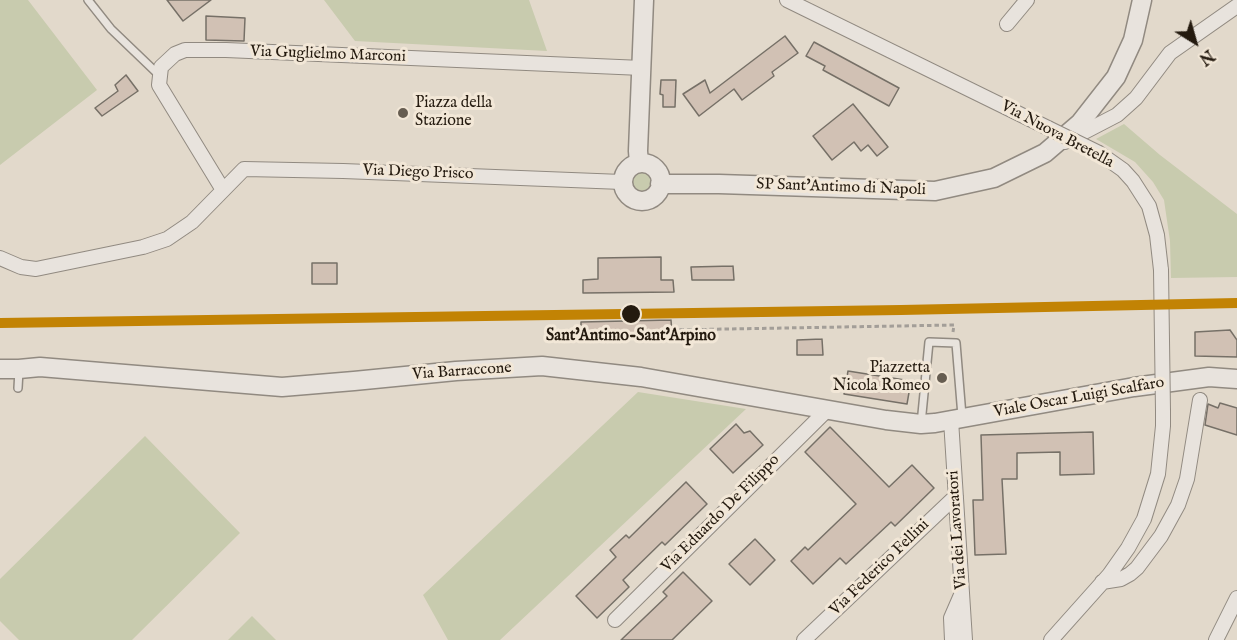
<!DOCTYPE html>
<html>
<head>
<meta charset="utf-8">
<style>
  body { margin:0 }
  #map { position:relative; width:1237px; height:640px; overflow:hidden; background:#e2d9cb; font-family:"IM FELL English",serif }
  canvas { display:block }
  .north { position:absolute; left:1165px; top:12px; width:60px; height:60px; -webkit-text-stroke:4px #f2e7d7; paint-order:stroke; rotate:143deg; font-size:16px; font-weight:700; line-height:24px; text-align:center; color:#241a0f }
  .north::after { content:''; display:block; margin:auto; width:21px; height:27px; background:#241a0f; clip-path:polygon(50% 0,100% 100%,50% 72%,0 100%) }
</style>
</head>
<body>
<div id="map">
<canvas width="1237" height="640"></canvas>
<div class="north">N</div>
</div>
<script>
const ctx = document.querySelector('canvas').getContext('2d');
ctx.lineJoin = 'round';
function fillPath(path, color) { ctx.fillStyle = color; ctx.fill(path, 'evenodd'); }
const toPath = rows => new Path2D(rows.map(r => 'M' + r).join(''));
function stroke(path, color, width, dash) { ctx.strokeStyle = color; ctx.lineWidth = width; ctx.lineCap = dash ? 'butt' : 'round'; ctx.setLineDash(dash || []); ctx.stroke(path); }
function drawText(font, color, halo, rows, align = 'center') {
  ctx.font = font + ' "IM FELL English",serif'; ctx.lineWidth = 6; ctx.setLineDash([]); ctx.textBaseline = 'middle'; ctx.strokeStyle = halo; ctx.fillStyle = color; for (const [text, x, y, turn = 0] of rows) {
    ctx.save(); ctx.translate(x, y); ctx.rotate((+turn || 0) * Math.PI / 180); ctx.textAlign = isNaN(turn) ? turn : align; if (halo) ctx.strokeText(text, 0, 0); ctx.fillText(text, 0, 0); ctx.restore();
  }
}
fillPath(toPath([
  [0,0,28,0,97,90,0,165],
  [324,0,529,0,547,51,355,41],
  [1124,124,1160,155,1237,214,1237,277,1171,278,1170,241,1164,200,1153,182,1135,162,1096,139],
  '630 182a11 11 0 1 1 22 0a11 11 0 1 1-22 0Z',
  [638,392,746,409,500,640,448,640,423,595],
  [145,436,240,533,132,640,19,640,0,621,0,579],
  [252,616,276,640,228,640]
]), '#c8cbae');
const building = toPath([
  [167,0,211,0,183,21,167,0],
  [206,16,245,18,244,41,206,40,206,16],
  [785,36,798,53,772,72,774,76,742,100,734,89,699,116,683,94,705,80,710,93,785,36],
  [814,42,899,88,889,106,823,70,825,66,806,56,814,42],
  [126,75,138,91,102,116,95,108,118,91,115,85,126,75],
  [661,80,676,80,675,107,663,107,663,95,660,94,661,80],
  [853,104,888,147,877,156,868,145,861,151,854,142,832,160,813,136,853,104],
  [661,257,661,280,673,280,674,292,583,293,583,280,598,279,598,258,661,257],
  [312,263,337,263,337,284,312,284,312,263],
  [733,266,734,280,692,280,691,267,733,266],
  [671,320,672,333,581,334,581,322,671,320],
  [1230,330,1237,340,1237,357,1195,356,1195,332,1230,330],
  [822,339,823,355,797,355,797,340,822,339],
  [848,371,911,381,907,404,844,394,848,371],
  [1220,403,1237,408,1237,435,1205,425,1208,404,1218,408,1220,403],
  [736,424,744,433,750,431,763,445,733,473,710,449,736,424],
  [830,427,889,487,912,465,934,488,895,526,891,522,846,564,840,558,813,584,791,561,805,547,808,550,856,504,805,452,830,427],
  [1093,432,1094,474,1060,475,1060,452,1017,453,1017,479,1002,479,1006,554,975,555,973,500,983,500,981,435,1093,432],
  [686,482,707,504,665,545,662,542,623,580,629,587,597,618,576,596,616,557,610,550,626,535,629,538,686,482],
  [755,539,775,560,750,585,729,564,755,539],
  [683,572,712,601,672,640,621,640,667,596,663,592,683,572]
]);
fillPath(building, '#d1c1b4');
stroke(building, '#767067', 1.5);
const service = toPath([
  [88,0,111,29,160,76],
  [18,388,19,370],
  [921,424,929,342,956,343,962,416]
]);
const minor = toPath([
  [787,0,1048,128],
  [1007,24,1027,0],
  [1065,142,1117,115,1136,98,1170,53,1237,6],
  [1099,153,1123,170,1133,181,1149,206,1157,235,1161,270],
  [223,190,159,85,161,67,175,54,185,50,226,50,642,68],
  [0,258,21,267,36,269,143,247,167,239,192,222,244,169,343,171,622,182],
  [951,420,965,640],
  [1102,582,1121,579,1130,574,1137,568,1161,536,1178,505,1187,479,1200,400],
  [615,620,828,409],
  [804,640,956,496],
  [952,640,951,618,961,595],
  [1051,640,1109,575,1128,548,1144,519,1158,474,1163,426,1163,411],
  [1216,640,1237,598]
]);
const tertiary = toPath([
  [639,163,638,151,644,0],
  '623 182a19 19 0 1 1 38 0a19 19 0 1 1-38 0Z',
  [660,184,719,184,935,191,994,178,1045,153,1080,123,1116,77,1133,40,1142,0],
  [0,369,19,369,40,367,282,387,354,381,456,371,542,366,641,377,886,420,921,424,935,423,1134,387,1209,377,1237,379]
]);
stroke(service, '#918a81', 10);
stroke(minor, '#918a81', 16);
stroke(tertiary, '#918a81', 21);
stroke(toPath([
  [672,330,954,325,953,332]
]), '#a39e98', 3, [4.5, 3]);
stroke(service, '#e8e3dd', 7);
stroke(minor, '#e8e3dd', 14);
stroke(tertiary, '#e8e3dd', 18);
const minorBridge = toPath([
  [1048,128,1099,153],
  [1161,270,1163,411]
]);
stroke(minorBridge, '#918a81', 16, []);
stroke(minorBridge, '#e8e3dd', 14);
stroke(toPath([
  [0,323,901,310,1237,303]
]), '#c28304', 10);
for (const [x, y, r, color] of [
  [403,113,6,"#665d51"],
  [631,314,10,"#241a0f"],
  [942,378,6,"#665d51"]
]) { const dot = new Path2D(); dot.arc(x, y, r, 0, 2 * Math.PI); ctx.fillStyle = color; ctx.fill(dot); stroke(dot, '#f2e7d7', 2); }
drawText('16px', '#241a0f', '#f2e7d7', [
  ["Via Guglielmo Marconi",328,55,2],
  ["Via Nuova Bretella",1057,135,28],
  ["Via Diego Prisco",418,173,2],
  ["SP Sant'Antimo di Napoli",841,188,2],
  ["Via Barraccone",462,372,-4],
  ["Viale Oscar Luigi Scalfaro",1079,398,-10],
  ["Via Eduardo De Filippo",721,514,-45],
  ["Via dei Lavoratori",958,530,-94],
  ["Via Federico Fellini",880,568,-44]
]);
drawText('16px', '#241a0f', '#f2e7d7', [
  ["Piazza della",415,104],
  ["Stazione",415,122],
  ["Piazzetta",930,369,"right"],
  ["Nicola Romeo",930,387,"right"]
], 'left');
drawText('bold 16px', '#241a0f', '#f2e7d7', [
  ["Sant'Antimo-Sant'Arpino",631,337]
]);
</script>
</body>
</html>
